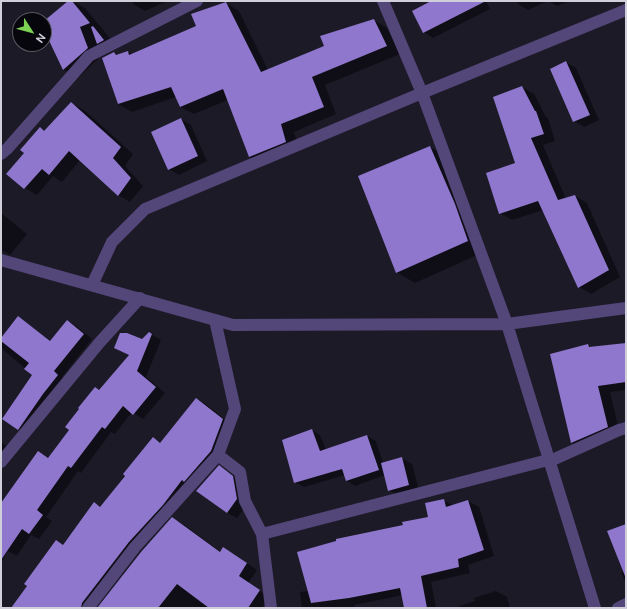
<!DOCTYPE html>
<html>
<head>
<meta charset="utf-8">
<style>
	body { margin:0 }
	#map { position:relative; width:627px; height:609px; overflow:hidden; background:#1d1a28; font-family:"DM Sans",sans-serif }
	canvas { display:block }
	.frame { position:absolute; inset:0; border:2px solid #d1d0da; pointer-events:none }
	.north { position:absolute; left:12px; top:12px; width:40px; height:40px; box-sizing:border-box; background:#07060c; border:1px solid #58575e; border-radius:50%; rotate:126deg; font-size:11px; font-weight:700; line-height:16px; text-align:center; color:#d1d0da }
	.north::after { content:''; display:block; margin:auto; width:14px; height:18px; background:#7cd154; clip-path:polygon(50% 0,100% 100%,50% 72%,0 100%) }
</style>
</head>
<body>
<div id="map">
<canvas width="627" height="609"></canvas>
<div class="frame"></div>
<div class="north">N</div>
</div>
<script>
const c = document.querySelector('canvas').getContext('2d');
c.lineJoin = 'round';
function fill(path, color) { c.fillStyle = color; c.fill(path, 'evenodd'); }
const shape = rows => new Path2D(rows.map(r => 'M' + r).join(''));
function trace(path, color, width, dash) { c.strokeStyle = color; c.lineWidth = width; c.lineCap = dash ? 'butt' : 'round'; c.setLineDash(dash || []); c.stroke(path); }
fill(shape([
	[69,1,72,1,85,8,118,48,111,51,100,57,78,78,64,70,44,28,44,23],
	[132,1,168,1,145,11,133,4],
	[434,1,486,1,490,9,433,38,424,32],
	[517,1,548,1,528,10,518,4],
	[548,1,569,1,557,6],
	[226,3,239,11,268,70,325,47,374,20,387,28,400,54,325,85,336,114,294,132,299,149,263,164,250,157,228,100,194,114,180,107,176,97,132,112,118,104,114,53,118,55,128,52,133,54,198,27],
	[566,62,576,68,599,120,584,127,574,121],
	[522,87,534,94,546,117,548,118,555,141,543,145,566,199,575,196,587,203,620,277,591,294,579,287,543,210,512,220,500,213,516,164],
	[71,103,84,110,133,154,125,166,143,186,130,202,118,195,80,160,62,182,53,176,37,195,25,188,25,153,40,129,45,132],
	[181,119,191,125,207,161,179,175,169,169],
	[430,147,448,157,486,251,415,283,396,272],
	[1,213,27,234,10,255,1,250],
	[18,317,51,341,67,321,76,326,92,339,62,377,66,381,27,434,18,429,33,375,1,348,1,340],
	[122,332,142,340,149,333,161,340,146,377,165,393,143,419,132,412,115,434,111,432,81,473,78,471,46,517,52,521,39,539,31,535,17,556,8,551,1,562,1,504,38,452,49,458,100,391,130,356,115,348],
	[626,344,626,390,610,392,620,434,584,450,572,443,551,355,588,346,593,348],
	[197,399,207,405,233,426,94,608,14,608,57,541,63,545,94,503,101,507,153,438,161,443],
	[312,430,320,435,326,450,367,436,376,441,383,463,402,458,412,464,419,490,399,496,389,490,385,475,355,486,347,481,345,475,304,487,295,482],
	[1,442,9,448,1,458],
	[219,466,243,483,247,505,237,518,227,513],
	[443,500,454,506,468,501,479,507,494,556,468,565,470,573,431,582,436,608,405,608,403,595,354,605,354,608,302,608,300,592,308,591,404,526,429,518],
	[172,518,183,524,221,552,234,554,257,570,248,583,269,597,262,608,99,608],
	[626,525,626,584,621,572,624,571],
	[496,591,507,597,510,608,454,608,475,601,474,598]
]), '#0007');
fill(shape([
	[68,1,72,1,90,23,80,27,88,48,63,70,44,30,44,21],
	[431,1,486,1,423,33,412,11],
	[226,2,261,72,324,46,320,36,374,19,387,46,312,77,324,107,281,124,286,142,249,157,223,89,180,107,171,87,118,104,102,58,114,52,116,55,128,51,129,55,196,26,191,14],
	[93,26,104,40,97,44,91,27],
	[566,61,590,115,573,122,550,69],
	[522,86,535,111,536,111,544,134,531,138,558,200,575,195,609,270,578,288,538,201,499,214,486,173,515,163,493,97],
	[71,102,121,147,113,158,131,178,118,196,69,151,49,175,42,169,24,189,6,174,24,153,20,150,40,127,44,131],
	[181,118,198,156,168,170,151,132],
	[430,146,455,204,468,241,396,273,358,176],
	[18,316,50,341,67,320,84,334,54,371,58,375,43,394,18,430,2,419,32,375,24,369,29,363,1,341,1,338],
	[149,332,152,334,137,371,156,387,133,415,123,406,105,429,102,427,71,468,68,466,37,510,43,515,29,534,22,529,1,560,1,503,38,451,48,458,69,430,65,427,79,409,78,408,95,387,99,390,129,355,114,348,120,333,127,333,142,339],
	[626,343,626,382,598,386,608,427,571,443,550,354,588,344,589,347],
	[196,398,223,419,211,451,184,482,182,480,163,505,129,542,82,603,81,608,11,608,27,586,24,584,56,540,63,545,94,502,100,507,125,476,123,474,153,437,160,443],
	[312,429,320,451,367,435,379,470,346,481,342,469,294,483,282,440],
	[402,457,409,485,388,491,381,463],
	[219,465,233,476,237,499,227,513,196,491],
	[444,499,446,507,468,500,484,550,458,559,459,567,421,576,427,608,404,608,400,588,349,598,311,603,297,552,336,541,336,539,403,525,402,522,428,517,425,503],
	[172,517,220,552,223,547,247,563,239,576,260,590,248,608,209,608,177,584,158,608,97,608,141,552],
	[626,524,626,576,625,576,607,531]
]), '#8e77cc');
trace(shape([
	[383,1,422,93,507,324,595,608],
	[1,154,7,149,89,56,197,1],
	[1,260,233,325,507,324,626,308],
	[92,285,112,242,145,209,422,93,626,10],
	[218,455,240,472,245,501,262,534,271,608],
	[1,462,100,342,140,298],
	[262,534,548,460,550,461,619,430,626,428],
	[88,608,135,547,218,455,235,409,215,320],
	[618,608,626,604]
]), '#534679', 12);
</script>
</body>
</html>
